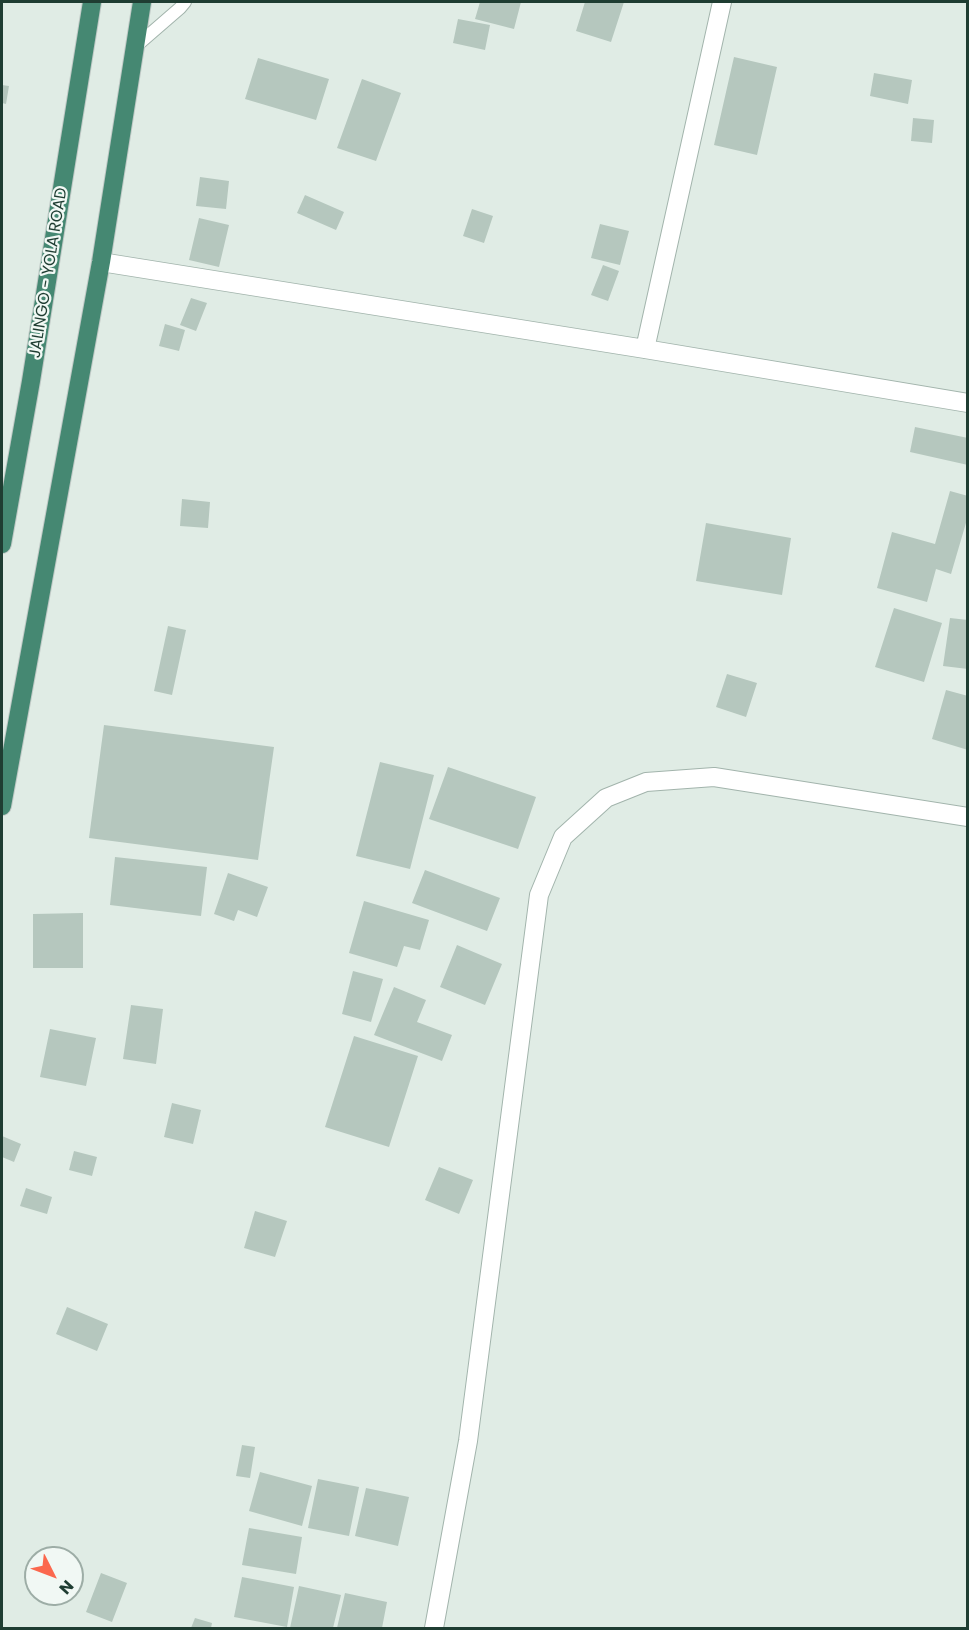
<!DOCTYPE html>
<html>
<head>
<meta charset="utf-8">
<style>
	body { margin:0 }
	#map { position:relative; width:969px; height:1630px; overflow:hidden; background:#e0ece5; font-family:Poppins,sans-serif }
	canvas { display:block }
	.frame { position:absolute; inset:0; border:3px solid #1f3d32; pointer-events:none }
	.north { position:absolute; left:24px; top:1546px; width:60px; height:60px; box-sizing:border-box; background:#f1f8f4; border:2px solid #9dada6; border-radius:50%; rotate:132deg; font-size:16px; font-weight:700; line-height:24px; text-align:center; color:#1f3d32 }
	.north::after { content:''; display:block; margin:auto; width:21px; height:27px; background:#fb684e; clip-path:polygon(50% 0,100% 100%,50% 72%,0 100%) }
</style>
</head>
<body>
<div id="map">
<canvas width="969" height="1630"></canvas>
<div class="frame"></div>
<div class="north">N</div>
</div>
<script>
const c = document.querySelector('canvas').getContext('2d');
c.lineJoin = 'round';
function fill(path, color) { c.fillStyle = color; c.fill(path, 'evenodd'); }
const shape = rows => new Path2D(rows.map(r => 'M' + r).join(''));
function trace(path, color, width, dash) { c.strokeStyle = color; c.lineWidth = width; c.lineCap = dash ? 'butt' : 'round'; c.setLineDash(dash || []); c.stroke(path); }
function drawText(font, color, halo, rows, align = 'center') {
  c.font = font + ' Poppins,sans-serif'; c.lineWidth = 4.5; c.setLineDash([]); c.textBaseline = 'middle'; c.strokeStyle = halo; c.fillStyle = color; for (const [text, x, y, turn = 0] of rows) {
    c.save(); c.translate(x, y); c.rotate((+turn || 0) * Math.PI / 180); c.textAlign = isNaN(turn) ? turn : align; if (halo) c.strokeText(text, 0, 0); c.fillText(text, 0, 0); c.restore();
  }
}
fill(shape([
	[480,2,521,2,514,29,475,19],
	[585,2,624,2,611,42,576,31],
	[458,19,490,25,485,50,453,43],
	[734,57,777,67,757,155,714,145],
	[258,58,329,79,316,120,245,99],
	[874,73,912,80,908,104,870,96],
	[362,79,401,93,376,161,337,148],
	[2,85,9,86,6,104,2,103],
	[913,118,934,120,932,143,911,141],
	[200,177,229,181,226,209,196,206],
	[305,195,344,212,336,230,297,213],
	[472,209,493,216,484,243,463,236],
	[199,218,229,225,219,267,189,260],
	[600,224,629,231,620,265,591,258],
	[603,265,619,271,608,301,591,295],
	[191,298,207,303,196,331,180,325],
	[165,324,185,330,179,351,159,346],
	[915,427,968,438,968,465,910,452],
	[950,491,968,496,968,516,951,574,936,569,927,602,877,588,892,532,935,544],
	[182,499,210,502,208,528,180,526],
	[706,523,791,538,782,595,696,581],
	[894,608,942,623,924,682,875,667],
	[950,618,968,620,968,669,943,666],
	[168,626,186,630,172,695,154,691],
	[727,674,757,683,746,717,716,707],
	[946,690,968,696,968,750,932,739],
	[104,725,274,747,258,860,89,838],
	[380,762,434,775,410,869,356,856],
	[448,767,536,797,518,849,429,819],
	[115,857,207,867,201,916,110,905],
	[425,870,500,898,487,931,412,903],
	[228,873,268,887,257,917,238,910,234,921,214,914],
	[364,901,429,920,420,950,404,946,397,967,349,953],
	[83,913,83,968,33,968,33,914],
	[457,945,502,964,485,1005,440,987],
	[353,971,383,979,371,1022,342,1014],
	[394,987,426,1000,417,1022,452,1035,442,1061,374,1035],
	[131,1005,163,1009,156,1064,123,1059],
	[50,1029,96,1038,86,1086,40,1077],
	[354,1036,418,1056,389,1147,325,1127],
	[172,1103,201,1110,193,1144,164,1137],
	[2,1136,21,1144,14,1162,2,1157],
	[74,1151,97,1157,92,1176,69,1170],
	[439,1167,473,1180,459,1214,425,1200],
	[26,1188,52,1197,47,1214,20,1206],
	[255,1211,287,1221,275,1257,244,1248],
	[67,1307,108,1324,97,1351,56,1334],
	[242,1445,255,1447,250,1478,236,1476],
	[260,1472,312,1486,302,1526,249,1511],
	[318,1479,359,1487,349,1536,308,1528],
	[366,1488,409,1497,398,1546,355,1536],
	[249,1528,302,1537,296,1574,242,1565],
	[101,1573,127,1583,112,1622,86,1612],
	[242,1577,294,1587,287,1627,234,1617],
	[299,1586,341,1595,333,1628,290,1628],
	[345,1593,387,1602,382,1628,337,1628],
	[195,1618,212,1623,211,1628,191,1628]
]), '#b5c7be');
const service = shape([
	[135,47,180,8,185,2]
]);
const minor = shape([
	[101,262,645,349,968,403],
	[645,349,722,2],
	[434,1628,468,1441,539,895,563,837,606,798,646,782,714,777,968,817]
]);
const trunk = shape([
	[2,544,31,381,92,2],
	[2,806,101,262,142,2]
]);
trace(service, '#a2b4ac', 14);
trace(minor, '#a2b4ac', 20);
trace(trunk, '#c0c9c6', 20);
trace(service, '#fff', 12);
trace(minor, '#fff', 18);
trace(trunk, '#458872', 18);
drawText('16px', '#1f3d32', '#f1f8f4', [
	["JALINGO - YOLA ROAD",49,273,-81]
]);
</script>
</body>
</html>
